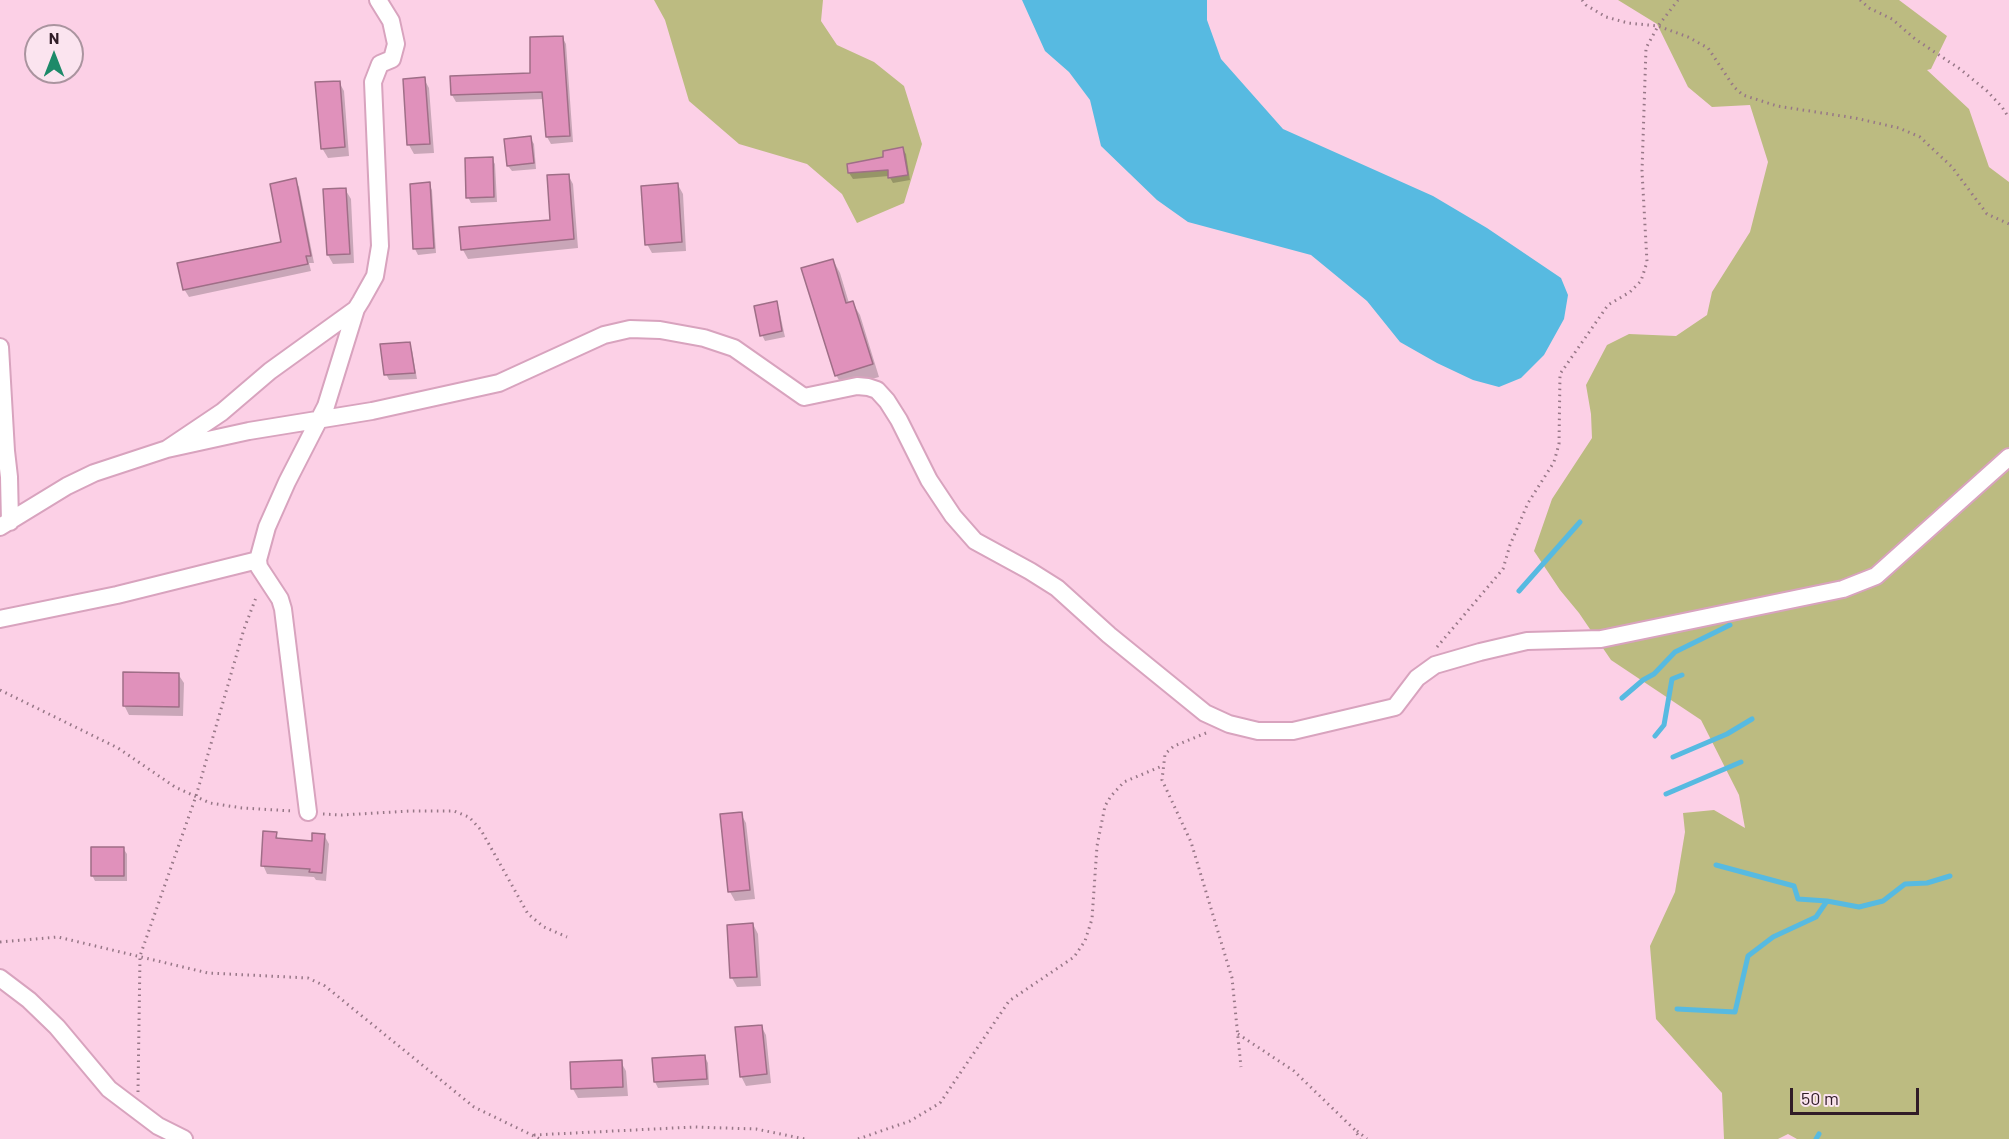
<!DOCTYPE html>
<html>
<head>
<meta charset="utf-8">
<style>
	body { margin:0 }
	#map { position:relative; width:2009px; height:1139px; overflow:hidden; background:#fcd0e6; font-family:Barlow,sans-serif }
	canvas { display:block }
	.north { position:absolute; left:24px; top:24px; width:60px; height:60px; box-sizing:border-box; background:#fbe4ef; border:2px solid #aa949f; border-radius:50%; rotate:0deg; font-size:16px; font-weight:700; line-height:24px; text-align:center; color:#301c27 }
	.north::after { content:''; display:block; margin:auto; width:21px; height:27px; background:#1d8a69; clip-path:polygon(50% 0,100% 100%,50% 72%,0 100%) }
	.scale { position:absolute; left:1790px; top:1088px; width:129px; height:27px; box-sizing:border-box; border:3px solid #301c27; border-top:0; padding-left:8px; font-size:18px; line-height:21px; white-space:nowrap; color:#301c27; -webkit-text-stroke:4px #fbe4ef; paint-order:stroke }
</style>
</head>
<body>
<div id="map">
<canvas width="2009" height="1139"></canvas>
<div class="north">N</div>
<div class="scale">50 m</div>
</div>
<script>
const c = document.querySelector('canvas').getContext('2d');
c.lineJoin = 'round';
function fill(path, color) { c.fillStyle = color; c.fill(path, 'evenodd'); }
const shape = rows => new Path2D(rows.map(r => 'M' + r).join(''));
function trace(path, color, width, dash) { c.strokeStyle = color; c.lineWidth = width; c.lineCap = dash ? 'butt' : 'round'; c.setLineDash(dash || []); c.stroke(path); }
fill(shape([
	[654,0,823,0,821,21,837,45,874,62,904,86,922,144,904,203,857,223,842,194,807,164,739,144,689,101,665,20],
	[1618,0,1899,0,1947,36,1931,69,1927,70,1969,109,1989,167,2009,182,2009,1139,1797,1139,1788,1134,1778,1139,1724,1139,1722,1093,1656,1019,1650,946,1675,892,1685,832,1683,813,1714,810,1745,828,1739,795,1701,720,1611,660,1579,613,1560,590,1534,551,1552,499,1592,438,1591,414,1586,385,1607,345,1629,334,1676,336,1707,315,1712,292,1750,232,1768,162,1750,105,1712,107,1688,87,1657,24]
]), '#bcbb81');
fill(shape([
	[1022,0,1207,0,1207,20,1221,59,1283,129,1433,196,1487,228,1561,278,1568,295,1564,319,1544,355,1521,378,1499,387,1473,380,1437,363,1400,342,1367,301,1311,255,1188,222,1157,200,1101,146,1090,100,1069,72,1045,51]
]), '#57bae1');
fill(shape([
	[562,37,566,44,573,142,551,144,547,137,544,99,456,102,452,95,532,74],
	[424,79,429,88,434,153,414,154,409,145],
	[339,82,344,91,349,156,328,158,322,148],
	[530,138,534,144,536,169,512,171,508,166],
	[902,148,906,154,910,180,893,183,889,176,853,179,849,173],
	[492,159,495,164,497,202,471,203,468,197],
	[568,175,573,184,578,248,468,259,463,250,552,221],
	[295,180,299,187,314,263,309,263,311,271,189,297,184,289,283,243],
	[429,184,432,190,436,253,418,255,415,249],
	[678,185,683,194,686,251,652,253,647,244],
	[345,189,351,199,354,263,333,264,328,255],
	[833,260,840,273,849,303,852,302,860,315,879,377,843,387,836,375],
	[776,303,779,309,785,337,765,341,762,335],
	[409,344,412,350,417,379,389,380,386,374],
	[178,674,184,683,183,716,129,715,124,705],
	[741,814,746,823,755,899,735,901,730,892,721,816],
	[276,834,279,840,313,842,324,835,329,844,326,881,316,880,314,877,267,874,263,865],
	[123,848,127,854,127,881,95,881,92,875],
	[753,924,758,934,761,986,737,987,732,978],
	[761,1026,766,1035,771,1083,746,1086,741,1076],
	[705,1057,708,1063,709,1085,658,1088,655,1082],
	[621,1062,626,1071,628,1096,578,1098,573,1089]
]), '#0003');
trace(shape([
	[1519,591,1580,522],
	[1622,698,1643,680,1654,674,1675,652,1730,625],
	[1655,736,1664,725,1672,679,1682,675],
	[1673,757,1727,734,1752,719],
	[1666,794,1741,762],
	[1716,865,1794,886,1798,899,1827,901],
	[1677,1009,1735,1012,1748,956,1773,937,1816,917,1827,901,1859,907,1883,901,1905,884,1927,883,1950,876],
	[1816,1139,1819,1134]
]), '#57bae1', 5);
const building = shape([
	[563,36,570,136,546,137,542,92,451,95,450,76,530,73,530,37,563,36],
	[425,77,430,144,407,145,403,79,425,77],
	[340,81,345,147,321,149,315,82,340,81],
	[531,136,534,163,507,166,504,139,531,136],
	[903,147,908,175,888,178,888,170,848,173,847,164,883,157,883,151,903,147],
	[493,157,494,197,466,198,465,158,493,157],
	[569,174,574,239,461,250,459,227,550,220,547,175,569,174],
	[296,178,311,256,306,256,308,264,183,290,177,263,281,242,270,184,296,178],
	[430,182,434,248,413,249,410,184,430,182],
	[678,183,682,242,645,245,641,186,678,183],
	[346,188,350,254,327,255,323,189,346,188],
	[833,259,846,303,853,301,873,364,835,376,801,268,833,259],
	[777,301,782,331,760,336,754,306,777,301],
	[410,342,415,373,384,375,380,344,410,342],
	[123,672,179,673,179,707,123,706,123,672],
	[742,812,750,890,728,892,720,814,742,812],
	[263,831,277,832,276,838,312,841,312,833,325,834,322,873,309,872,310,869,261,866,263,831],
	[91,847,124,847,124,876,91,876,91,847],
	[753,923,757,977,730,978,727,925,753,923],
	[762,1025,767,1074,740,1077,735,1027,762,1025],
	[705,1055,707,1079,654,1082,652,1058,705,1055],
	[622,1060,623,1087,571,1089,570,1062,622,1060]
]);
fill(building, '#e091bb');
trace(building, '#9f6e87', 1.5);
const minor = shape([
	[0,347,6,451,9,477,10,522],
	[167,449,249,431,372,411,499,383,604,335,630,329,660,330,704,338,734,348,804,397,857,386,868,387,877,390,887,401,899,420,929,480,953,516,975,541,1030,571,1057,588,1109,635,1205,713,1229,724,1258,731,1293,731,1395,707,1417,678,1435,665,1480,652,1527,641,1601,639,1843,589,1876,576,2009,457],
	[0,527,67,486,94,473,167,449,222,412,270,371,356,309,361,301,375,276,380,246,373,82,380,64,392,59,396,44,391,21,378,0],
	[258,560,259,567,280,599,283,609,308,812],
	[0,619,117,595,258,560,267,527,287,482,326,406,356,309],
	[0,978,29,1000,57,1027,109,1089,158,1126,184,1139]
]);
trace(minor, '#d8a3be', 20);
trace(shape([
	[1582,0,1586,5,1606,17,1628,23,1658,26,1688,37,1708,48,1734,87,1743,95,1777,106,1855,118,1899,128,1920,137,1952,167,1987,214,2009,224],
	[1860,0,1869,8,1892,19,1915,39,1960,69,1987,91,2002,107,2009,118],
	[1437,647,1503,569,1510,545,1528,503,1554,462,1559,444,1560,374,1608,305,1630,292,1641,281,1647,262,1642,171,1646,48,1658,26,1678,0],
	[0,690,118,748,175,787,210,803,242,808,293,811],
	[1206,733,1174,746,1165,754,1162,780,1191,842,1232,978,1241,1067],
	[323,814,342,815,410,811,454,811,469,817,481,830,528,914,544,927,567,937],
	[0,942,58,937,208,973,308,978,325,986,474,1107,540,1139],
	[1238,1034,1294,1071,1355,1130,1360,1139],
	[138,1092,140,956,196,796,244,629,257,595],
	[1357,1131,1367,1139],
	[534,1135,694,1127,756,1129,805,1139],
	[858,1139,910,1121,940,1103,1009,1001,1074,957,1085,941,1092,919,1097,846,1105,806,1111,796,1124,782,1162,766]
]), '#977787', 3, [1.5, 4.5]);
trace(minor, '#fff', 16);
</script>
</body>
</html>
